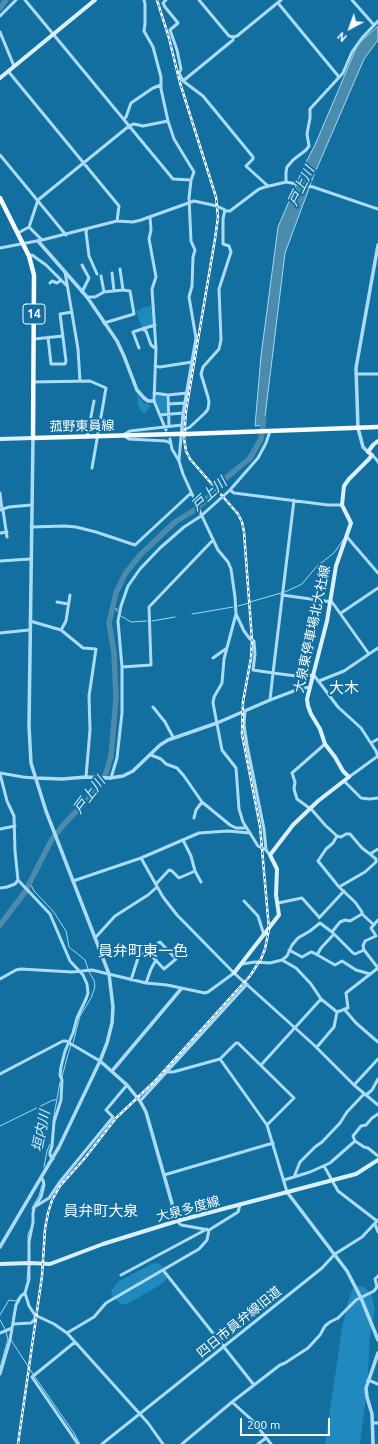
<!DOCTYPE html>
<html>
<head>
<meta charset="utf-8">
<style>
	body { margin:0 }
	#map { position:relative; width:378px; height:1444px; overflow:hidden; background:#126fa0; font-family:Ubuntu,sans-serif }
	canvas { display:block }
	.north { position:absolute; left:330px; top:8px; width:40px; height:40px; -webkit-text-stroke:3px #126fa0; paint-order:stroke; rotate:221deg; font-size:11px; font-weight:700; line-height:16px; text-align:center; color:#fff }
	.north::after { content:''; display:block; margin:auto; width:14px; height:18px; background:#fff; clip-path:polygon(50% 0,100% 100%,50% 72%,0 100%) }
	.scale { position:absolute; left:240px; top:1418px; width:90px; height:18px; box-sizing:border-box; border:2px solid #fff; border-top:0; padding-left:5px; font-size:12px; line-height:14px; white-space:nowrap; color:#fff; -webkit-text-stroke:3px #126fa0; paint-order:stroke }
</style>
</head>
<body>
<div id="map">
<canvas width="378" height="1444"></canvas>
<div class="north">N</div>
<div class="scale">200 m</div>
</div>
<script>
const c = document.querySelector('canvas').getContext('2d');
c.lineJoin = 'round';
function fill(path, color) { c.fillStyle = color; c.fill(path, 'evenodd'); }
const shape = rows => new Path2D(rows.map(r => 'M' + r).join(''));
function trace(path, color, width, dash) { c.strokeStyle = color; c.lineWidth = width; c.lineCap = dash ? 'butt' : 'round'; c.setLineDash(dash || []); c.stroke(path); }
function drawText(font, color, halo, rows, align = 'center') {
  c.font = font + ' Ubuntu,"Noto Sans JP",sans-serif'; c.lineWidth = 4; c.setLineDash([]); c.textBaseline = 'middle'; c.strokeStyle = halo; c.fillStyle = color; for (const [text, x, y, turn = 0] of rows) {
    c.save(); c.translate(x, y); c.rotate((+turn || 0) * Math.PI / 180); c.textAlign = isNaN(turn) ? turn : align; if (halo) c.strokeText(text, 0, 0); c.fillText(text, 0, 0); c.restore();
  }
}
fill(shape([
	[151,306,153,325,142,328,136,311,141,310,143,316,141,308],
	[137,394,143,402,151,406,144,414,138,406],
	[156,395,166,396,167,413,161,413,156,402],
	[154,1263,160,1264,167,1275,167,1279,160,1285,127,1304,121,1304,114,1298,111,1295,112,1289,119,1281],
	[354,1285,364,1287,371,1293,375,1309,370,1335,367,1390,360,1444,325,1444,342,1328,348,1302]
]), '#2089bd');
const water = shape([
	[378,26,378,40,364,59,314,175,285,253,264,425,255,426,261,356,278,227,304,166,315,145,358,44,378,26]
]);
fill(water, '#4c8bac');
trace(water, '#9cdbf8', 1);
trace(shape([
	[376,461,378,464],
	[285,592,302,584,317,566,334,553,343,540],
	[250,602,281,593],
	[238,606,249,603],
	[112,608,117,609,117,611],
	[192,614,233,607],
	[121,616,131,622,147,621],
	[152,621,175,617],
	[30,883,34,891,53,911,66,931,69,947,85,960,88,969],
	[73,1043,80,1016,91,998,95,987,94,980,89,972],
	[62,1077,68,1054,71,1045],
	[53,1121,60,1082],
	[0,1126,53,1100,56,1100],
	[44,1167,47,1151,50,1144],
	[32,1209,33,1206,39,1196,42,1185],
	[28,1241,28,1234,30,1230],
	[27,1280,28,1268],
	[0,1315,9,1300,16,1301,19,1297],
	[0,1320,5,1329],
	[11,1340,33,1374],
	[0,1368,8,1339,6,1332],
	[35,1377,74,1433,80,1444]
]), '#9cdbf8', 1);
trace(shape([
	[0,8,6,0],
	[0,925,25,892,52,839,66,822,91,796,100,785,106,773,111,756,116,698,114,653,109,623,116,593,125,574,140,555,175,522,193,511,204,502,222,481,250,458,261,439,264,418]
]), '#4c8bac', 5.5);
trace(shape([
	[25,0,173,179,191,180],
	[144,0,145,4,145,24,144,31,153,47,161,77,161,89,168,121,174,139,194,172,191,180,189,198,191,241,195,250,193,257,192,286,189,297,196,338,183,413,179,461],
	[166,0,163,3,165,7,178,23,170,30,177,50,181,69,179,73,183,81,203,96,253,157,253,159,246,166,247,167,268,186],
	[352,0,374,25],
	[278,3,339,77],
	[0,16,16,0],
	[0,32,14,66],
	[233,37,237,36,281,0],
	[8,71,119,206,117,221],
	[183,81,233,40,233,37,229,36,199,0],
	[124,119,126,117,131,103,153,88,161,85],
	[0,155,66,235],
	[286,182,286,172,287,167,293,160,306,150,309,146,307,134,310,118,310,109,343,73,352,52,362,38,378,21],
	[150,217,151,230,149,239,156,277,152,289,156,349,154,401,166,430],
	[29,227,38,200,129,126,134,124,143,126,168,121],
	[87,229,86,232,89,256,97,274],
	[18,233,29,227,42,240],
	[0,248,42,240,117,221,133,222,141,220,194,201,217,206,227,211,230,211,259,189,265,187,286,182,313,187,378,209],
	[29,256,32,255,46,265,67,286],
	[82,265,89,278,82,292],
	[120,269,123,290],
	[65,272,78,349,80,381],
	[112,273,114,291],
	[101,276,104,292],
	[50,283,52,281,57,283,60,281],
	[87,297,95,297,104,292,123,290,130,291,134,314,104,323],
	[142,329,155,325],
	[48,337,51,364,65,364,66,361,60,314,72,312],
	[34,339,63,336],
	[139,348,133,332,142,329,146,331,151,345,156,349],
	[155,366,160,367,192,362],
	[356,374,378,374],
	[33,382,90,381,106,388,92,468],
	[154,393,168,395,187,393],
	[168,395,169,426],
	[168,404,185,403],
	[160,415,183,413],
	[186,429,190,427,205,413,208,409,209,402,208,397,201,374,203,367,219,349,221,340,219,289,231,252,229,246,223,244,223,219,225,210],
	[87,437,94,401],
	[170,439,172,449,179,461,183,474,201,514,218,550,228,562,231,569,235,597,236,614,224,659,222,683,214,697,213,703,222,750,236,768,239,809,243,822,258,846,266,850],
	[170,443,166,441,129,439,123,435,130,431,182,425],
	[372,455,378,461],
	[230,490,234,493,328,505,342,505],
	[0,493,2,510],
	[0,510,9,507,31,505],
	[3,510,7,537],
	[31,527,65,526,76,527,96,532,135,545,191,493],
	[0,533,7,532],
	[347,537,378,573],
	[0,561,30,559],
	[282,595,332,602,369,654],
	[57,602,68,604],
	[341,613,378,588],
	[236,614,244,631,250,639,254,641,255,654,253,670,273,673,294,500],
	[30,621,61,630,83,648,96,649,89,696,90,730,86,777],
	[61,630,66,621,70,595],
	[0,633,29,630],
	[213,658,227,648],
	[122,667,151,665,149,607,213,540],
	[313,674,338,707,361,728,376,751,378,757],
	[319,681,344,671,378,648],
	[270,700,273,673,296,676,304,674,313,676],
	[270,700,299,689,310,687],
	[153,707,165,722,173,737],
	[245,711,244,725,247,745,264,829,266,850,270,855],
	[371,743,378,739],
	[325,744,292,773,295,782,294,789,297,799,312,810,325,825,337,836,341,837,346,834,350,834,362,848,370,854],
	[151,755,161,759,166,764,177,768,184,776,202,802,230,825,236,828,245,828],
	[0,773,23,777,35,778],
	[0,774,7,801,14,816,15,851,18,880,50,914,70,961,83,975,87,984,88,993,86,999,77,1018,73,1033,65,1051,61,1067,60,1075,62,1080,61,1100,54,1122,52,1146,50,1152,50,1155,53,1159],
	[349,777,378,756],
	[111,778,117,758,122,713,122,667,118,621,121,606,128,586,140,569,160,548,184,527,201,516,230,490,258,458,266,443,270,431],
	[344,781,361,798,369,799,378,798],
	[194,818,196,810,202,802],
	[0,829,15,826],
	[337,836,333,843,326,849,318,861,339,887,365,872,376,862,376,859,370,854,378,849],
	[141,858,163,897,177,915,234,973,314,1045,354,1085,378,1105],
	[195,871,201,882],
	[73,881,141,858,199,833,228,831,250,833],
	[156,884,169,870,172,871,179,878,195,871,191,856,183,840],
	[339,887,355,902,362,912,362,914],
	[0,888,7,887,15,884,18,880],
	[244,901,258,916,264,935],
	[278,903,302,898,319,917],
	[319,918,344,891],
	[378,920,371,928,376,936,365,941,363,946,364,950,378,968],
	[332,932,340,922,345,920,350,921,362,914,374,925],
	[95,938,115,916,148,895,157,887],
	[289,950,302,957,311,952,314,953,335,965,342,961,356,970,370,974],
	[317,955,321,948,334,934],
	[282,960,296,968,311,984,321,999,337,1012],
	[242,964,255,962,270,963,282,960,287,956,292,945,298,938,310,931,320,923,332,932,353,953,355,954,364,950],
	[0,979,16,970,21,969,72,972,92,970,146,983,167,985,205,993,208,992,234,973],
	[131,980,138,958,147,951,160,942,176,959,164,969,147,951],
	[146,983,151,969,156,960],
	[344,1009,356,1023,378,1042],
	[337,1012,348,1008,346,993,378,968],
	[317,1047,334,1027,337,1012],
	[220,1059,267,1125,287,1192],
	[261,1065,321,999],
	[167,1072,173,1072,220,1059,236,1043,238,1043,294,1098,267,1125],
	[0,1074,63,1041,66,1041,100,1061],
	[354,1085,378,1059],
	[366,1095,372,1090,378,1079],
	[140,1101,247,984],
	[378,1114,372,1118,366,1125,361,1126,353,1136,355,1141,364,1147,368,1148,378,1156],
	[324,1166,338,1191,377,1221],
	[164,1175,273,1143],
	[294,1177,300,1162,315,1147,322,1142,340,1123,347,1112,364,1094],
	[284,1180,310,1172,330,1163,355,1141],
	[36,1206,49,1198,59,1183,113,1117,106,1110,127,1085],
	[177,1221,181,1225,209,1230,238,1212,240,1205],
	[375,1224,378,1232],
	[163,1270,254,1385],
	[121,1275,207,1229],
	[25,1293,29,1306,35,1315,54,1324,67,1333,148,1423,163,1444],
	[13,1324,31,1323,35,1319,35,1315],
	[0,1333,12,1328],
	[67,1333,94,1317,106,1303,199,1249,207,1240,209,1230],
	[75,1342,32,1377,78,1444],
	[0,1374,10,1340,16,1305,21,1296,25,1293,29,1279,29,1242,33,1222,33,1213,34,1208,41,1197,44,1185,43,1180,41,1178],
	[368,1380,378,1384],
	[232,1402,253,1421,271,1444],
	[373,1423,378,1423],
	[102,1444,322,1268,335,1254,362,1237,378,1220],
	[182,1444,232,1402,280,1365,285,1363,308,1348,320,1335,325,1326,330,1322,338,1318,356,1300,374,1291,377,1287,375,1279,378,1276],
	[258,1444,266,1438]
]), '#aadcf5', 3);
trace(shape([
	[38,241,87,297,117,341,124,356,137,390,144,398,148,401,154,401],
	[368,452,363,447,358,428,356,368,378,245],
	[35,778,62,779,86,777,110,778,123,776,133,771,160,745,168,740,217,723,270,700],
	[100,1061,127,1085,140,1101,146,1112,177,1221],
	[112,1071,181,989],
	[287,1192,347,1271,361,1298,378,1340],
	[0,1247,59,1147,100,1061,107,1043,112,1023,113,1007,109,974,46,811,31,763,29,726,33,438],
	[373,1444,372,1414,367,1397,366,1388,378,1353]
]), '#aadcf5', 3.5);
trace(shape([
	[0,78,95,0],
	[0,439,33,438],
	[234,973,279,915,276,895,277,869,270,855,293,825,318,801,349,777,343,771,335,757,325,744,320,729,311,714,308,706,307,699,327,621,336,566,351,523,342,505,344,486,349,479,369,459,372,455,368,452,373,445,378,441],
	[0,1264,30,1263,50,1264,103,1244,177,1221,356,1174,378,1160]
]), '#daf1fd', 4);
trace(shape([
	[0,198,29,256,34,275,33,438,176,434],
	[187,434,378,427]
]), '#f7fcff', 4.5);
const rail = shape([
	[18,1444,42,1276,45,1229,48,1213,52,1200,60,1186,85,1158,116,1118,154,1082,250,976,261,959,265,949,269,929,260,826,242,734,243,702,251,658,252,640,244,532,242,522,238,514,190,459,186,451,184,438,186,411,215,239,218,217,216,197,180,83,169,38,157,0]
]);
trace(rail, '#fff', 2.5);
trace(rail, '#126fa0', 1, [3]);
trace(shape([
	[176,434,187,434]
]), '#f7fcff', 4.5);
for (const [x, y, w] of [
	[34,314,22]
]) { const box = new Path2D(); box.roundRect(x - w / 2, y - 10, w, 20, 3); c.fillStyle = '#126fa0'; c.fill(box); trace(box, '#fff', 1); }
drawText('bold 12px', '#fff', null, [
	["14",34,314]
]);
drawText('13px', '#fff', '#126fa0', [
	["菰野東員線",82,426,-1],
	["大泉東停車場北大社線",312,629,-78],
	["大泉多度線",188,1209,-15],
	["四日市員弁線旧道",239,1322,-39]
]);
drawText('italic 14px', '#d0eefc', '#126fa0', [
	["戸上川",301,186,-64],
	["戸上川",209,494,-42],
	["戸上川",89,795,-53],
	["垣内川",41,1131,-79]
]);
drawText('15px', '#fff', '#126fa0', [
	["大木",344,688],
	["員弁町東一色",143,951],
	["員弁町大泉",101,1211]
]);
</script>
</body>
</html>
